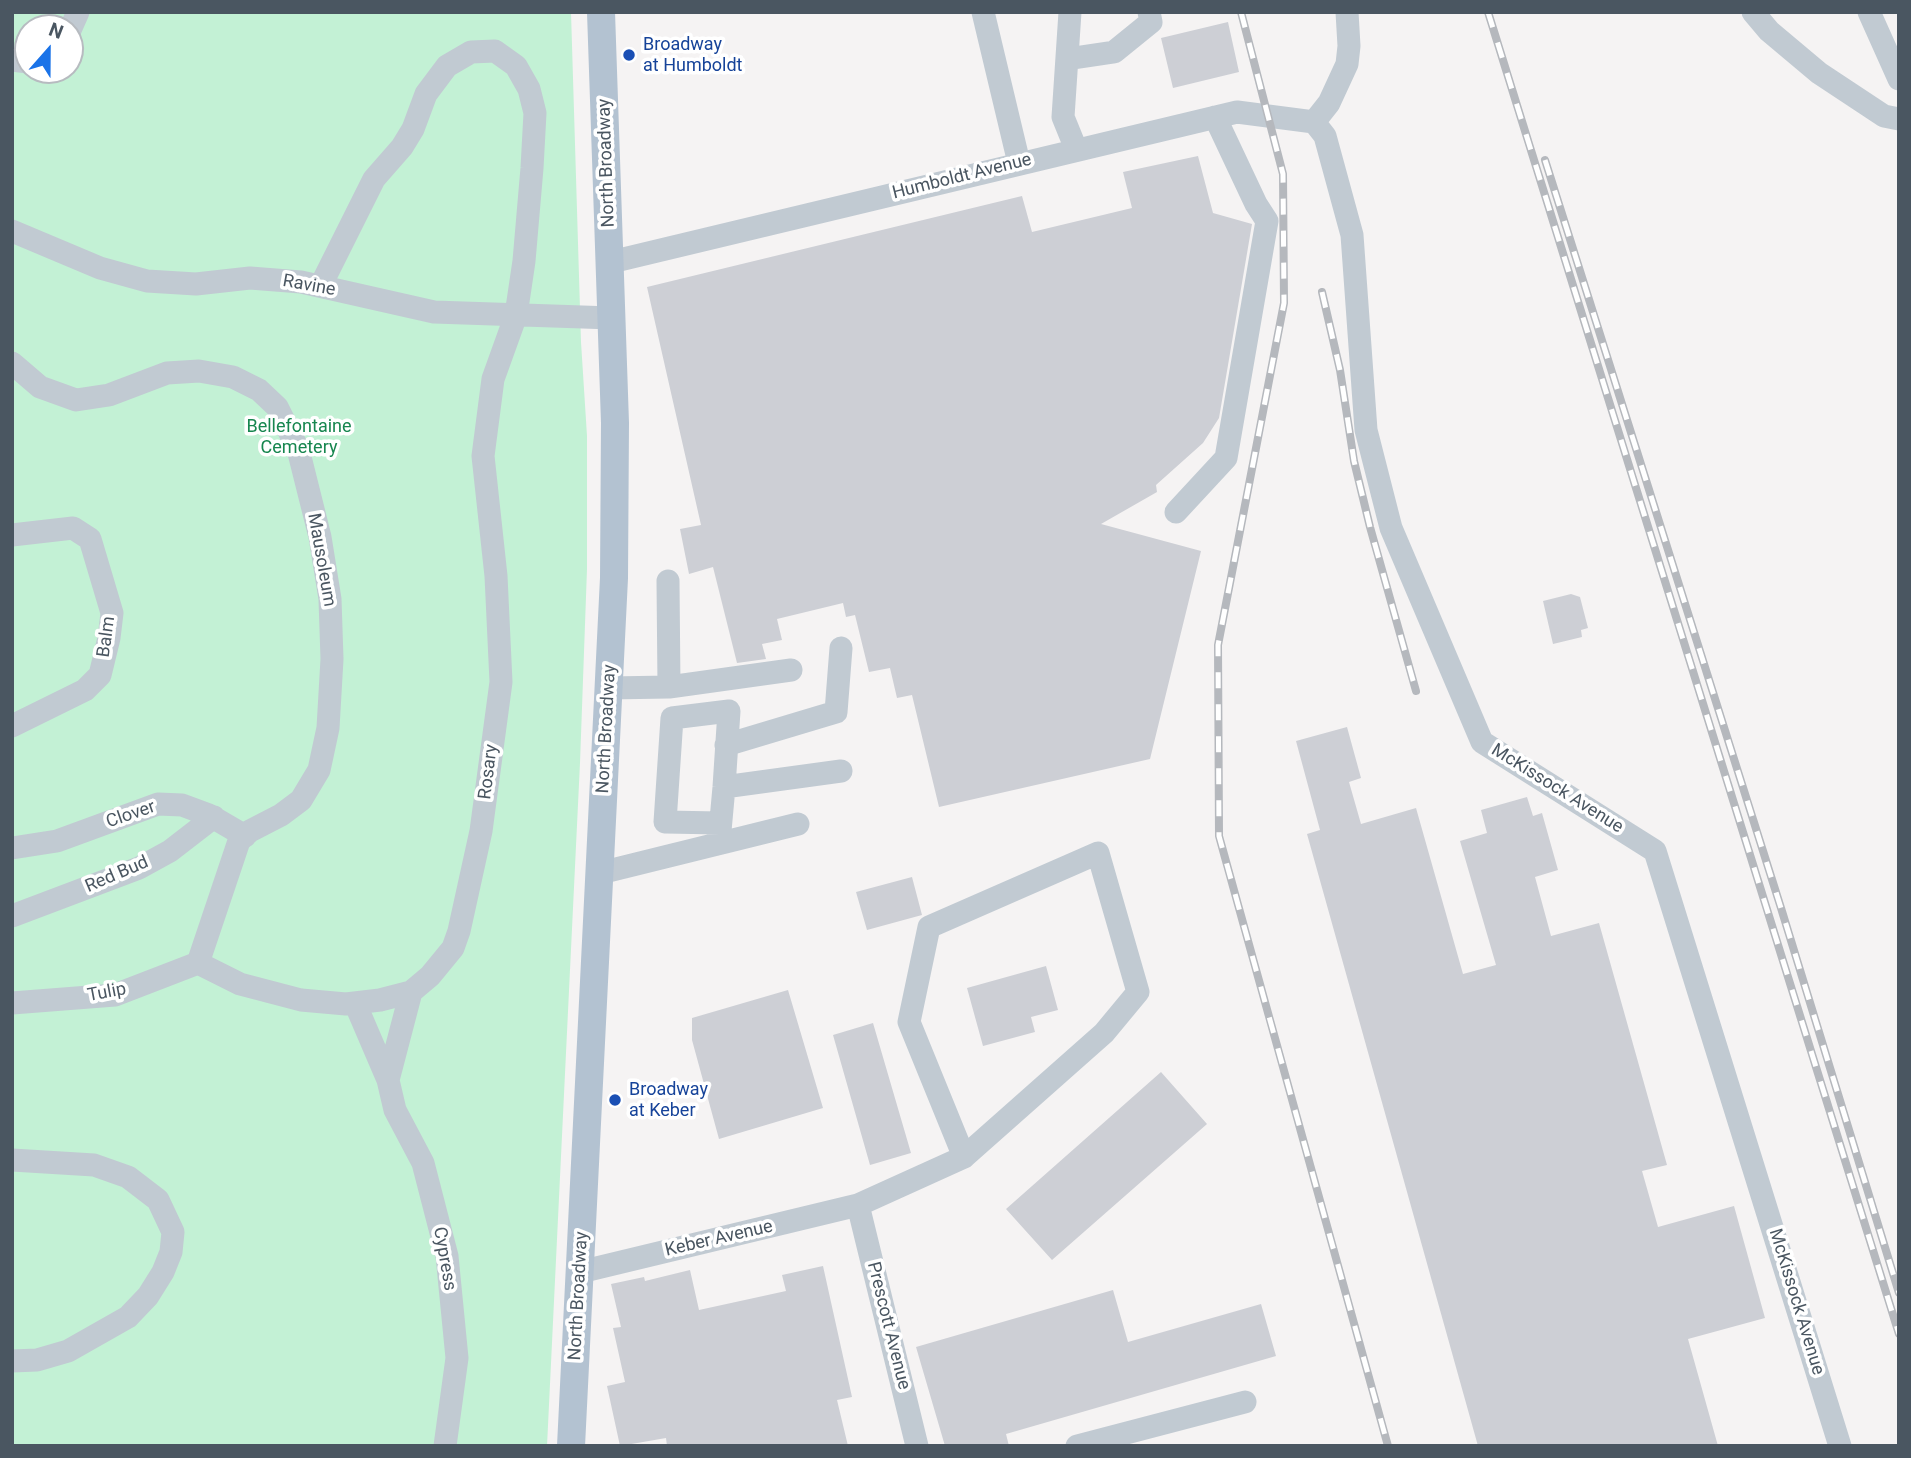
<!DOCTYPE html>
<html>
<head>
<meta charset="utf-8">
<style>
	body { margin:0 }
	#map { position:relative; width:1911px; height:1458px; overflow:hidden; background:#f5f3f3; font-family:Roboto,sans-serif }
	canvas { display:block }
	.frame { position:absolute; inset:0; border:14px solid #4a5661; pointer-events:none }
	.north { position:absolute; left:14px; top:14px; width:70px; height:70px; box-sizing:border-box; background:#fff; border:2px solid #b7bbc0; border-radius:50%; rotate:21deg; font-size:19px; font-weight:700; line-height:28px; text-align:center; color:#4a5661 }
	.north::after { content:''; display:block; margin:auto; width:24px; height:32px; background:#1a73e8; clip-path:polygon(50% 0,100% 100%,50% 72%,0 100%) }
</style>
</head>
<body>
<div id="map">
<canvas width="1911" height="1458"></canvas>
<div class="frame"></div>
<div class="north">N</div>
</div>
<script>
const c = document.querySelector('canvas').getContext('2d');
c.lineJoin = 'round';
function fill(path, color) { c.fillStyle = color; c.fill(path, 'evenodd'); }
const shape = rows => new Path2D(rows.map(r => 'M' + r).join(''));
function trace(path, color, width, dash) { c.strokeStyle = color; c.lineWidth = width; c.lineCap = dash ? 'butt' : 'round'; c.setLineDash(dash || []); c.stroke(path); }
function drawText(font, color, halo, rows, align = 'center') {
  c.font = font + ' Roboto,sans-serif'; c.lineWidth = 7; c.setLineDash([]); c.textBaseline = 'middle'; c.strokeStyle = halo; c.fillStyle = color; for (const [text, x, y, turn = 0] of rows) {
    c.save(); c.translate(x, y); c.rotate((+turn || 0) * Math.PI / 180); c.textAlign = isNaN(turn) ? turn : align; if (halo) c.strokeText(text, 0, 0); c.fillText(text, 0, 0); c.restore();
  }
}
fill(shape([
	[12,12,571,12,581,342,587,436,587,569,580,763,547,1446,12,1446],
	[28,28,70,28,70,70,28,70]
]), '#c3f1d5');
fill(shape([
	[1228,22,1239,72,1173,88,1161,38],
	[1198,156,1213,213,1252,224,1219,418,1203,443,1156,485,1157,492,1101,524,1201,551,1150,759,939,807,912,695,897,698,890,668,869,672,855,615,846,617,843,603,777,619,782,640,762,644,766,659,737,663,713,567,689,574,680,529,701,525,647,287,1022,196,1032,232,1132,208,1123,172],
	[1571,594,1580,597,1588,628,1581,630,1582,637,1553,644,1543,601],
	[1347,727,1361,778,1349,782,1361,824,1416,808,1463,974,1496,965,1460,841,1487,833,1481,810,1527,797,1533,816,1542,813,1558,870,1535,877,1551,936,1599,923,1667,1165,1642,1171,1658,1227,1734,1206,1765,1318,1688,1339,1718,1446,1478,1446,1307,834,1320,830,1296,741],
	[912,877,922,915,867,930,856,892],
	[1046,966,1058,1010,1031,1017,1035,1032,983,1046,967,988],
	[788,990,823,1108,719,1139,692,1040,692,1018],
	[873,1023,911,1153,870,1165,833,1035],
	[1161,1072,1207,1124,1052,1260,1006,1209],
	[823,1266,852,1397,837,1400,848,1446,667,1446,666,1438,620,1446,607,1386,625,1382,613,1328,621,1327,611,1284,644,1277,645,1281,690,1270,699,1310,786,1291,782,1275],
	[1113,1290,1128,1342,1261,1304,1276,1356,1006,1434,1009,1446,945,1446,916,1347]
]), '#cdcfd5');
trace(shape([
	[983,12,1019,163],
	[1070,12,1063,117,1076,149],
	[1753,12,1769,31,1819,73,1884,116,1899,119],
	[1869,12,1899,79],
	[70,30,78,12],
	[1067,59,1114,52,1151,22,1149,12],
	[12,60,28,62],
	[1314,122,1325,136,1352,235,1366,430,1391,528,1482,742,1655,851,1840,1446],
	[1314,122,1329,103,1347,64,1349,46,1347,12],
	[12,231,100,268,147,281,196,284,250,278,301,282,434,312,612,318],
	[611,262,1237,112,1314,122],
	[12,363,40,387,76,400,109,395,167,373,199,371,233,377,259,390,277,407,298,449,320,537,330,599,332,659,328,728,319,770,301,800,281,815,250,831,239,841,198,963],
	[1176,512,1226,458,1267,221,1256,204,1215,117],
	[12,535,73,528,90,539,112,613,109,638,100,675,85,690,12,726],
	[668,581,669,687],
	[609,688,669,687,791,670],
	[726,745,836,712,841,648],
	[724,787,841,771],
	[719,842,724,787,729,711,672,718,665,822,720,823],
	[12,848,57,841,158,804,182,805,209,815,245,836],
	[600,873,798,824],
	[12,916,139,868,170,851,214,817],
	[198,963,240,984,301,1000,346,1004,380,1000,411,992,430,976,453,948,459,931,481,831,501,682,496,576,483,456,493,379,516,315,524,261,532,168,535,113,529,89,516,66,495,51,471,52,447,66,426,94,413,129,402,147,374,179,321,285],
	[411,992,388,1080,395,1110,423,1163,447,1256,457,1358,445,1446],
	[12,1003,115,995,198,963],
	[355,1003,388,1080],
	[12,1160,94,1165,128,1177,158,1200,173,1232,171,1252,163,1272,148,1296,128,1317,68,1351,37,1360,12,1361],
	[858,1205,917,1446],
	[580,1272,858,1205,964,1157,1104,1033,1138,992,1098,853,929,927,909,1022,964,1157],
	[1077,1446,1245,1402]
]), '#c1cad2', 23);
trace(shape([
	[571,1446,614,578,615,423,601,12]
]), '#b3c2d1', 28);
const rail = shape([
	[1241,12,1283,174,1284,303,1218,645,1219,836,1388,1446],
	[1488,12,1899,1334],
	[1545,160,1781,908,1899,1293],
	[1322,292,1340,370,1354,461,1370,527,1416,691]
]);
trace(rail, '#b5b8bd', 8);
trace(rail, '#fff', 5, [16]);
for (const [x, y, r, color] of [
	[629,55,7,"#1a4fb4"],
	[615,1100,7,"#1a4fb4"]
]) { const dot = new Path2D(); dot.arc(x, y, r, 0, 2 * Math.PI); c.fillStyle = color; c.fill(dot); trace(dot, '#fff', 2.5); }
drawText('18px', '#164399', '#fff', [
	["Broadway",643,45],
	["at Humboldt",643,66],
	["Broadway",629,1090],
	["at Keber",629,1111]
], 'left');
drawText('18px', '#4a5661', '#fff', [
	["North Broadway",607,163,-92],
	["Humboldt Avenue",962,177,-14],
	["Ravine",309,286,10],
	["Mausoleum",321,560,80],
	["Balm",107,637,-82],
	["North Broadway",607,729,-87],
	["Rosary",489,772,-83],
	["McKissock Avenue",1557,789,32],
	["Clover",131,815,-19],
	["Red Bud",117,875,-23],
	["Tulip",107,993,-11],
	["Keber Avenue",719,1239,-13],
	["Cypress",444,1259,80],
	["North Broadway",579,1296,-87],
	["McKissock Avenue",1796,1302,73],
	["Prescott Avenue",888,1326,76]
]);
drawText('18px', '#17864f', '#fff', [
	["Bellefontaine",299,427],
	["Cemetery",299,448]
]);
</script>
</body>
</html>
